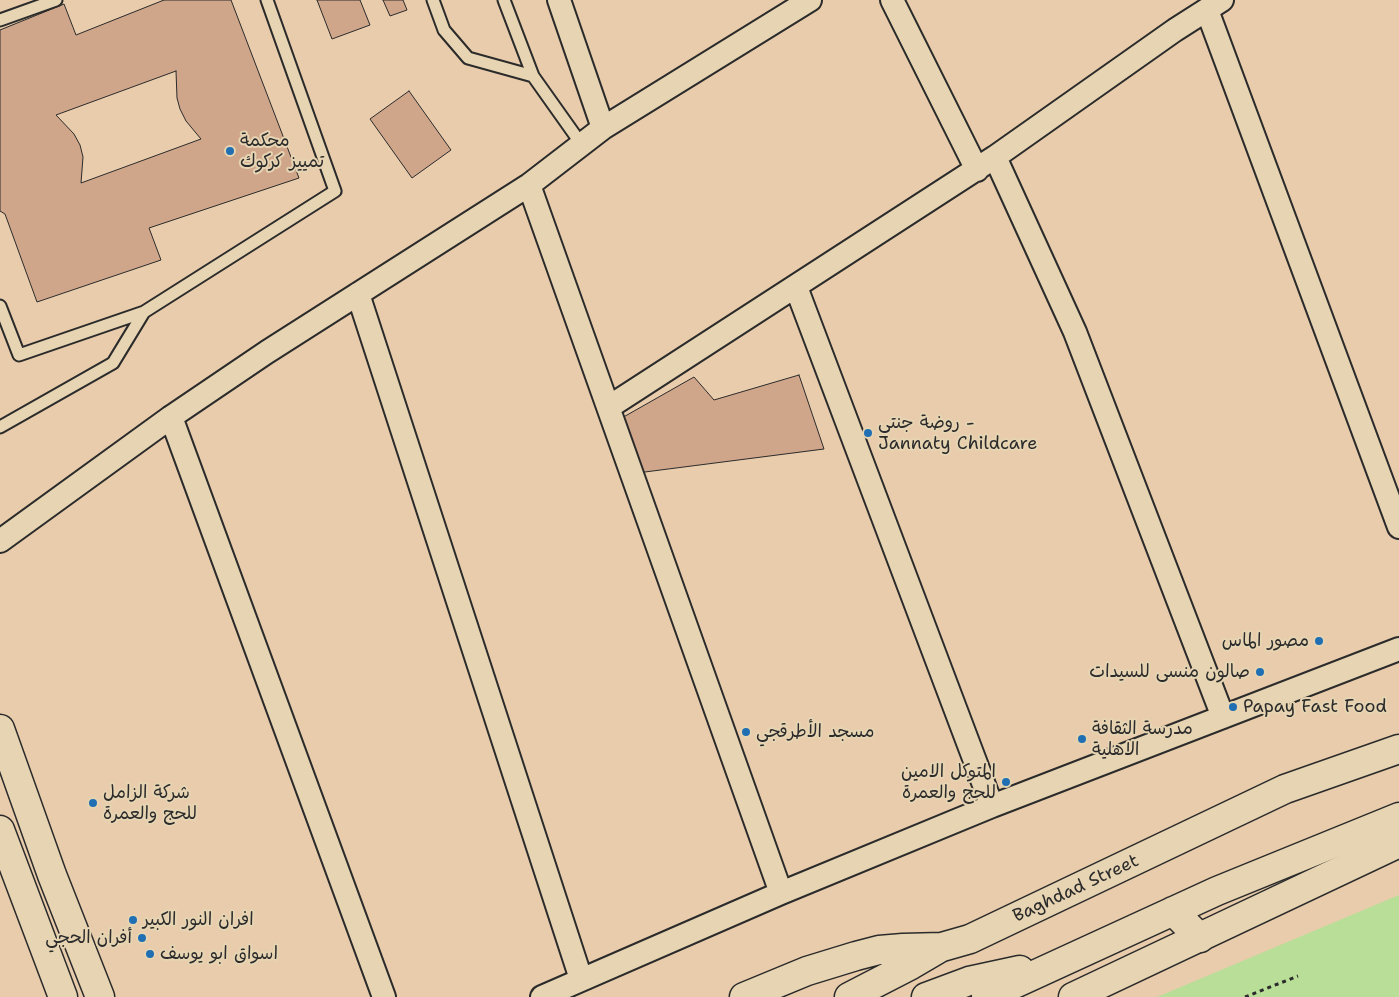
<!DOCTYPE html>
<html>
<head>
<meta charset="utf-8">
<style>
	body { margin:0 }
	canvas { display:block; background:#e8ccab }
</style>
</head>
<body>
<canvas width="1399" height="997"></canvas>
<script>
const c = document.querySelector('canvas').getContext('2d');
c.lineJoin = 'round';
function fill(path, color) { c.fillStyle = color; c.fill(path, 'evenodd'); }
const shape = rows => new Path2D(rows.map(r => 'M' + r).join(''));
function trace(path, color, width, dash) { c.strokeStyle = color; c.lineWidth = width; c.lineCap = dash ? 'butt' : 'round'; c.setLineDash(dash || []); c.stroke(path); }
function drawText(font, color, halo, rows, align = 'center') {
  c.font = font + ' "Shantell Sans","Playpen Sans Arabic",sans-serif'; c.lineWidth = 4; c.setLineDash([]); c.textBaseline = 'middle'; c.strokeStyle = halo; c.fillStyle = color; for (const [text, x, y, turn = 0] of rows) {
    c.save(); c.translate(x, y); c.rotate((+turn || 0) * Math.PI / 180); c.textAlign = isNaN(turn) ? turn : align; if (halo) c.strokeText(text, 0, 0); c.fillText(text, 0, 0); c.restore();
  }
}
fill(shape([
	[1399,895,1399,997,1157,997]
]), '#b9de98');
const building = shape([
	[164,0,231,0,299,178,149,228,161,260,37,302,5,214,0,211,0,30,64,4,76,35,164,0],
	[176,71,177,98,180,109,186,121,201,139,81,183,83,157,80,145,74,134,56,115,176,71],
	[317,0,360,0,370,25,332,39,317,0],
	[383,0,403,0,407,10,390,16,383,0],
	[409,91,451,150,412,178,370,119,409,91],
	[799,375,824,449,637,473,620,419,694,377,714,400,799,375]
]);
fill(building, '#d0a68b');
trace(building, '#2b2b2b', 1);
const lane = shape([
	[433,0,444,30,468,58,533,76],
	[504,0,533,76,582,145],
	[0,20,56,0],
	[0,306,19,355,144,312,335,191,267,0],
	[0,427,113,363,144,312]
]);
const street = shape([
	[559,0,603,128],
	[892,0,977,170],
	[1207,10,1399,527],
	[995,157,1075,332,1223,717],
	[529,185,781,893],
	[796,287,992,806],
	[358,294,581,979],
	[609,407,995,157,1175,30,1222,0],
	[171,417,384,997],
	[0,541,171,417,267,352,529,185,603,128,810,0],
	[542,997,781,893,992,806,1399,649]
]);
const secondary = shape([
	[1073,997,1399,843]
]);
const primary = shape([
	[0,729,52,875,100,997],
	[0,830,63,997],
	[1173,911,1200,938],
	[744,997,807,971,856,956,879,950,903,948,942,947,970,939,1285,789,1399,749],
	[849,997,911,965,940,948],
	[926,997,969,981,1020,970],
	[986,997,1217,891,1399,817]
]);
trace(lane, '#2b2b2b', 15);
trace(street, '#2b2b2b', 26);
trace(secondary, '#2b2b2b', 31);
trace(primary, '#2b2b2b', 31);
trace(shape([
	[1245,997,1298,976]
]), '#2b2b2b', 3, [4, 4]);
trace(lane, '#e6d4b2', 11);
trace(street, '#e6d4b2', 22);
trace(secondary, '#e6d4b2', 28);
trace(primary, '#e6d4b2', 28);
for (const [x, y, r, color] of [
	[230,151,5,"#1f6fb2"],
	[868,433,5,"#1f6fb2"],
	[1319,641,5,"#1f6fb2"],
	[1260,672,5,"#1f6fb2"],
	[1233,707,5,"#1f6fb2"],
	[746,732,5,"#1f6fb2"],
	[1082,739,5,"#1f6fb2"],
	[1006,782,5,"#1f6fb2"],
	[93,803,5,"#1f6fb2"],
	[133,920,5,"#1f6fb2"],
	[142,938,5,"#1f6fb2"],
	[150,954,5,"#1f6fb2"]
]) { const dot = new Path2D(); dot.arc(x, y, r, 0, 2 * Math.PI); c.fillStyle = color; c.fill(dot); trace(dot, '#e6d4b2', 2); }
drawText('18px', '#2b2b2b', '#e6d4b2', [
	["محكمة",240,141],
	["تمييز كركوك",240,162],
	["روضة جنتي -",878,423],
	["Jannaty Childcare",878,444],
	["مصور الماس",1309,641,"right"],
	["صالون منسى للسيدات",1250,672,"right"],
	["Papay Fast Food",1243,707],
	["مدرسة الثقافة",1092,729],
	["الاهلية",1092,750],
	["مسجد الأطرقجي",756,732],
	["المتوكل الامين",996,772,"right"],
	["للحج والعمرة",996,793,"right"],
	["شركة الزامل",103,793],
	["للحج والعمرة",103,814],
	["افران النور الكبير",143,920],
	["أفران الحجي",132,938,"right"],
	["اسواق ابو يوسف",160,954]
], 'left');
drawText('18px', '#2b2b2b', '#e6d4b2', [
	["Baghdad Street",1076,889,-25]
]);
</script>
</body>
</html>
